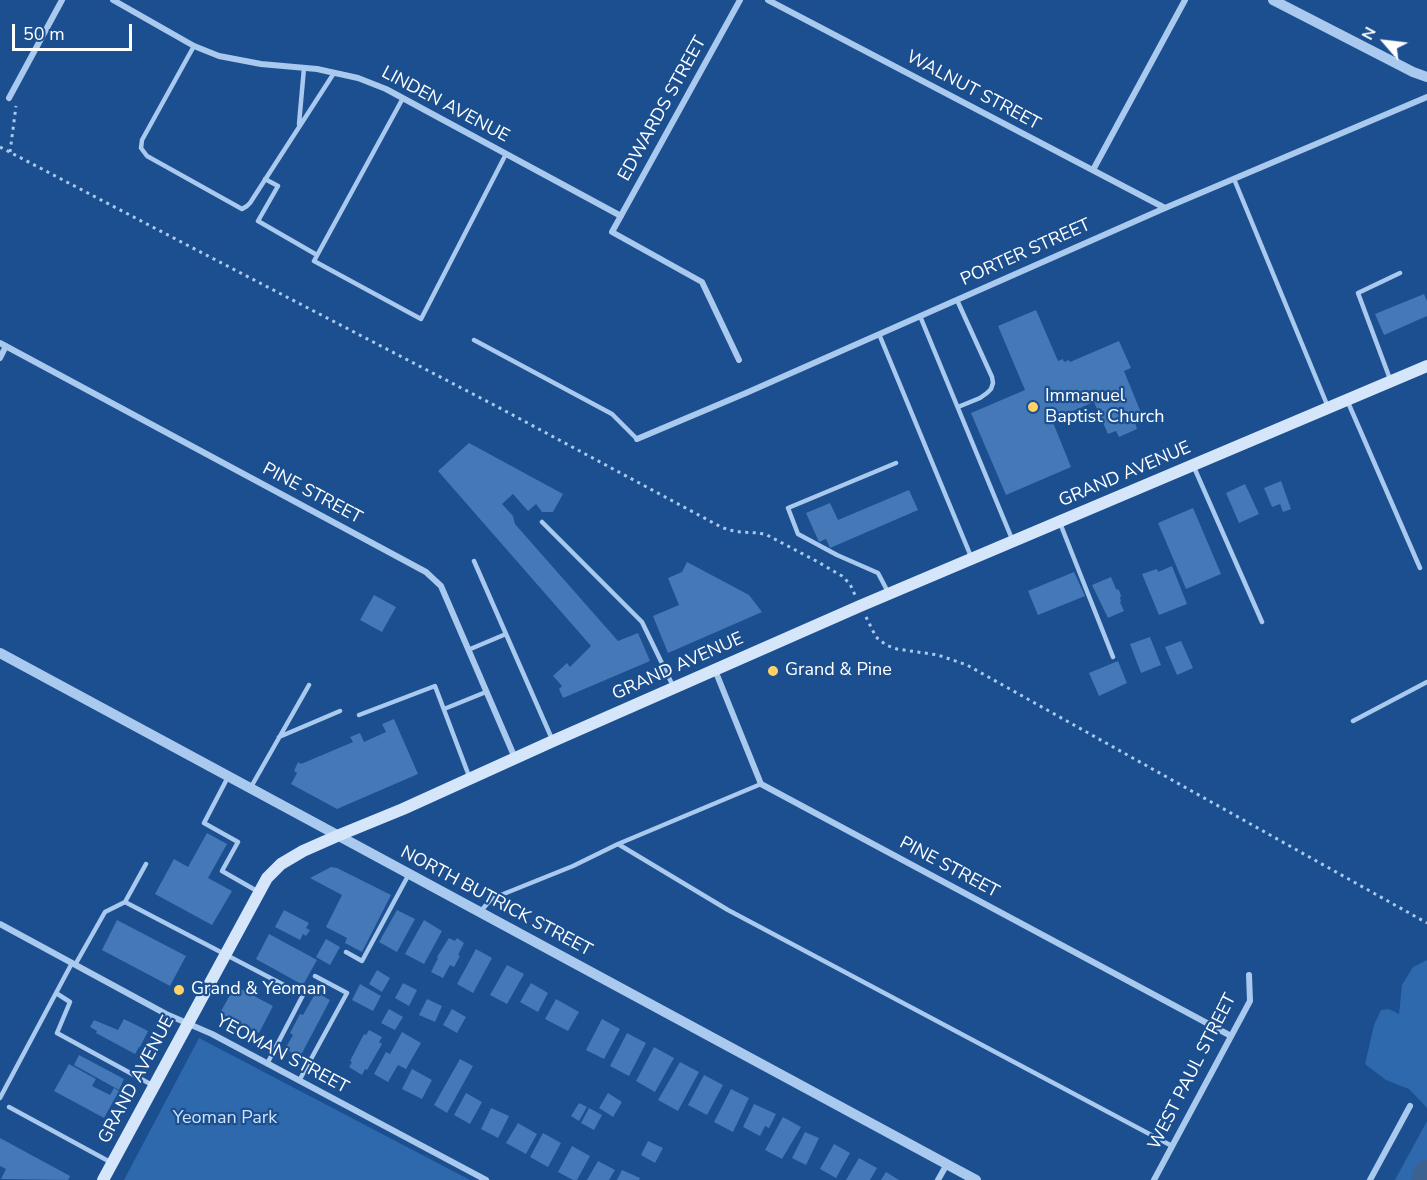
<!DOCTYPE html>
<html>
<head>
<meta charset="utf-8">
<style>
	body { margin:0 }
	#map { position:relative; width:1427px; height:1180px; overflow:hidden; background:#1b4f8f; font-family:"Nunito Sans",sans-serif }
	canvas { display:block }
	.north { position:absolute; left:1355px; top:12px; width:60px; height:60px; -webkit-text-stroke:4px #1b4f8f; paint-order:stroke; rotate:298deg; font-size:16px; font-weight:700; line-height:24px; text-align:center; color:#fff }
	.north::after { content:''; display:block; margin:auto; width:21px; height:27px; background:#fff; clip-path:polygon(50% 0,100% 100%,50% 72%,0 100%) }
	.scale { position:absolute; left:12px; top:24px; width:120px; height:27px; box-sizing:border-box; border:3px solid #fff; border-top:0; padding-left:8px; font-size:18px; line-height:21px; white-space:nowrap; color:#fff; -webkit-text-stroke:4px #1b4f8f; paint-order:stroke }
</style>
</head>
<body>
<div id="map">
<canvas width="1427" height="1180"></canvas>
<div class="north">N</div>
<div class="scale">50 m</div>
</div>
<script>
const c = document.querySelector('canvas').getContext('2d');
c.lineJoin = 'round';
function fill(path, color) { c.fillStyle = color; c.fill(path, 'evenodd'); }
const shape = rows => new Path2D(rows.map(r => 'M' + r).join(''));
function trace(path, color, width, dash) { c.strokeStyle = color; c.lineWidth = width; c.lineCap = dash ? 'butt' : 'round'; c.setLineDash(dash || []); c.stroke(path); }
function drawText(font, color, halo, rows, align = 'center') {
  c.font = font + ' "Nunito Sans",sans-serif'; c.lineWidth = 4.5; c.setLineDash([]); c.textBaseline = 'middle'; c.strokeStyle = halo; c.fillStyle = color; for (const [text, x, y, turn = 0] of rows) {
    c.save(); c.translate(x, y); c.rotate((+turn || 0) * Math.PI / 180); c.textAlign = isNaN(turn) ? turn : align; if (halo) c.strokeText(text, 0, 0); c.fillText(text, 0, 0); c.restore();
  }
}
fill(shape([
	[1427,960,1427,1108,1409,1089,1386,1080,1365,1064,1374,1025,1381,1010,1389,1009,1399,1014,1402,985,1413,967],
	[199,1038,470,1180,124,1180],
	[1427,1121,1427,1180,1395,1180]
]), '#2e69ad');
trace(shape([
	[1425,1180,1427,1174]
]), '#3c6290', 28);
fill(shape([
	[1424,294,1427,301,1427,316,1384,335,1375,314],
	[1036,310,1058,361,1063,359,1064,362,1069,360,1070,362,1119,341,1131,368,1124,371,1144,420,1135,423,1137,429,1119,437,1116,431,1108,434,1094,402,1052,420,1071,467,1006,495,971,413,1025,390,998,326],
	[469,443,563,494,553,512,542,512,536,504,528,511,513,494,502,504,513,516,515,524,618,641,638,633,650,661,563,698,559,689,562,686,553,676,567,663,570,667,591,646,438,471],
	[1281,481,1291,509,1283,512,1280,504,1272,507,1264,488],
	[1245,484,1259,514,1239,523,1226,493],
	[909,490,918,510,830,548,826,539,819,542,806,513,830,503,838,520],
	[1193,508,1221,574,1186,589,1158,523],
	[687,562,749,595,762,612,668,653,653,616,679,605,668,578,682,572],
	[1172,566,1187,604,1159,615,1142,574,1157,569,1158,572],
	[1074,572,1085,596,1038,615,1028,591],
	[1111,577,1116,589,1119,590,1121,596,1120,598,1121,601,1120,602,1124,611,1108,618,1092,585],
	[374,595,396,607,382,632,360,620],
	[1150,637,1161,665,1141,673,1130,644],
	[1181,641,1193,668,1177,675,1165,647],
	[1118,661,1127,683,1099,696,1089,673],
	[394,719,418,774,337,809,291,784,297,773,294,771,298,762,301,764,353,742,350,737,360,733,364,742,386,732,382,724],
	[207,833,227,844,208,878,232,891,212,925,155,894,174,859,188,867],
	[331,867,337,868,391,895,362,952,345,943,347,938,326,927,342,895,310,878],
	[284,910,309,923,306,928,310,930,306,936,303,934,300,940,275,927],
	[397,910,415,919,397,952,379,942],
	[117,920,186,956,170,986,102,950],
	[424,920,442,931,424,964,405,954],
	[269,934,317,960,303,985,256,959],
	[449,938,455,941,457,938,464,943,458,955,460,956,454,967,450,965,443,978,431,972,438,958,437,957],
	[326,939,340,947,330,965,316,957],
	[476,949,492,958,473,993,457,984],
	[507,965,524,974,507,1004,490,995],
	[377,970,390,978,382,992,369,984],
	[403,983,417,990,409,1006,395,998],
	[531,983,548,993,538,1012,520,1002],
	[360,984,381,996,373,1011,352,1000],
	[235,986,273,1006,259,1033,220,1013],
	[316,992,330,1000,300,1057,285,1049,293,1035,290,1033,300,1014,303,1015],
	[427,999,442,1006,435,1022,419,1015],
	[556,999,579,1012,568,1031,545,1019],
	[389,1009,403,1017,395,1030,381,1023],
	[452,1009,466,1017,457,1033,443,1025],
	[124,1019,148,1031,140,1047,139,1047,135,1054,96,1033,97,1031,90,1027,94,1020,118,1030],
	[602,1019,620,1029,604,1059,586,1050],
	[369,1030,382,1037,379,1042,382,1044,367,1070,365,1069,362,1075,349,1067,352,1062,350,1061,364,1034,366,1035],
	[402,1032,421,1043,406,1069,398,1065,388,1082,374,1074,386,1052,390,1054],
	[627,1033,646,1043,629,1076,610,1066],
	[654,1047,674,1058,655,1092,636,1081],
	[79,1055,124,1079,119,1090,74,1065],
	[460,1059,473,1066,447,1113,434,1105],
	[680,1062,699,1072,678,1111,658,1100],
	[69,1064,96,1079,92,1086,110,1095,114,1088,119,1091,104,1118,54,1091],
	[412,1069,432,1080,422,1099,402,1089],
	[704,1075,723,1085,707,1115,688,1105],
	[731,1089,749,1098,733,1132,714,1122],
	[466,1093,482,1102,470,1124,454,1115],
	[608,1093,622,1102,613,1117,599,1108],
	[579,1103,587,1107,579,1121,571,1116],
	[754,1104,776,1114,769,1128,765,1126,760,1136,743,1127],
	[491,1108,509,1116,498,1138,481,1129],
	[589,1108,602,1115,594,1130,581,1123],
	[783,1117,801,1127,782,1159,765,1150],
	[518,1123,537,1134,526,1154,506,1143],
	[805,1132,819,1138,806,1165,792,1158],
	[543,1133,561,1143,548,1167,530,1157],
	[0,1138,70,1176,68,1180,1,1179,6,1169,0,1166],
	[648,1141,663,1148,655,1163,641,1155],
	[834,1144,850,1153,836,1178,820,1169],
	[572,1146,590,1156,577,1180,573,1180,558,1172],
	[859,1158,877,1168,870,1180,846,1180],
	[598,1161,615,1170,609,1180,587,1180],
	[622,1170,640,1178,639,1180,617,1180],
	[886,1172,899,1180,881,1180]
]), '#4478b7');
trace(shape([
	[0,147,187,245,496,406,721,527,729,530,740,532,759,533,767,535,818,562,842,576,850,584,855,595],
	[10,152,16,106],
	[866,617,876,637,886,645,897,649,938,655,967,665,1427,923]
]), '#a9c9ee', 3, [3, 4.5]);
trace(shape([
	[194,46,142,140,141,148,147,156,242,209,247,206,250,203,334,73],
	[403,98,314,261,421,319,506,154],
	[299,124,304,68],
	[265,179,278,186,258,221,317,255],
	[1234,179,1328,407],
	[957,300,992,377,993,383,991,389,987,393,980,398,958,407],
	[920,316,1012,539],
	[879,334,972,559],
	[474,340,612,414,637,439],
	[1390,379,1358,293,1400,273],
	[1347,400,1420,568],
	[1193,465,1262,622],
	[542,522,642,622,673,686],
	[1060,523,1113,657],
	[474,561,552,739],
	[888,592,878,573,837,555,798,534,788,508,896,463],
	[468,650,506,634],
	[444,709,486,692],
	[359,715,435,686,469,776],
	[1353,721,1427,682],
	[279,737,340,711],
	[228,777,204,823,238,842,222,871,257,891],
	[251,787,309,685],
	[618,844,728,910,1172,1146],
	[125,902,303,995,267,1064],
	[481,911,491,899,573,866,618,844,761,784],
	[346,952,362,961,409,874],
	[75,965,105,912,125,902,146,864],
	[56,993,70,1002,57,1033,154,1086],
	[299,1081,347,993,315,976],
	[0,1098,72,963],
	[9,1107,112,1163]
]), '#a9c9ee', 4.5);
trace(shape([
	[113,0,194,46,219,56,261,64,317,69,358,78,386,89,621,216],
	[768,0,1165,208],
	[9,98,62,0],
	[1093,170,1185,0],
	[0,343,426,572,441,586,515,758],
	[0,358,6,346],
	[739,360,702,282,612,232,740,0],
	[637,439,746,393,1165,208,1427,97],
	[715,670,761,784,1231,1036],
	[0,924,166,1014,212,1034,486,1180],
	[938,1180,947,1164],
	[1154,1180,1250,1001,1249,975],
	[1370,1180,1410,1106]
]), '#a9c9ee', 6);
trace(shape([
	[1273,0,1413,72,1427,77],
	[0,653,976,1180]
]), '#a9c9ee', 10);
trace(shape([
	[103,1180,267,878,281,864,303,851,337,836,403,809,553,741,860,606,1427,366]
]), '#d6e6fa', 12);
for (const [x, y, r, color] of [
	[1033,407,6,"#ffd166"],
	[773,671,6,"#ffd166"],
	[179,990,6,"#ffd166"]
]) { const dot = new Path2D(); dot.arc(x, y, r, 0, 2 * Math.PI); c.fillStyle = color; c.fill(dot); trace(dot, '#1b4f8f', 2); }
drawText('18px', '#fff', '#1b4f8f', [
	["WALNUT STREET",973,91,28],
	["LINDEN AVENUE",445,105,28],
	["EDWARDS STREET",663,109,-61],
	["PORTER STREET",1026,253,-24],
	["GRAND AVENUE",1125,475,-23],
	["PINE STREET",312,494,28],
	["GRAND AVENUE",678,667,-24],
	["PINE STREET",949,868,28],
	["NORTH BUTRICK STREET",496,902,28],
	["YEOMAN STREET",282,1055,28],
	["WEST PAUL STREET",1193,1072,-63],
	["GRAND AVENUE",137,1080,-62]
]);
drawText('18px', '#fff', '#1b4f8f', [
	["Immanuel",1045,397],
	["Baptist Church",1045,418],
	["Grand & Pine",785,671],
	["Grand & Yeoman",191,990]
], 'left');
drawText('18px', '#cfe3fa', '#1b4f8f', [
	["Yeoman Park",225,1119]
]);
</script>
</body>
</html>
